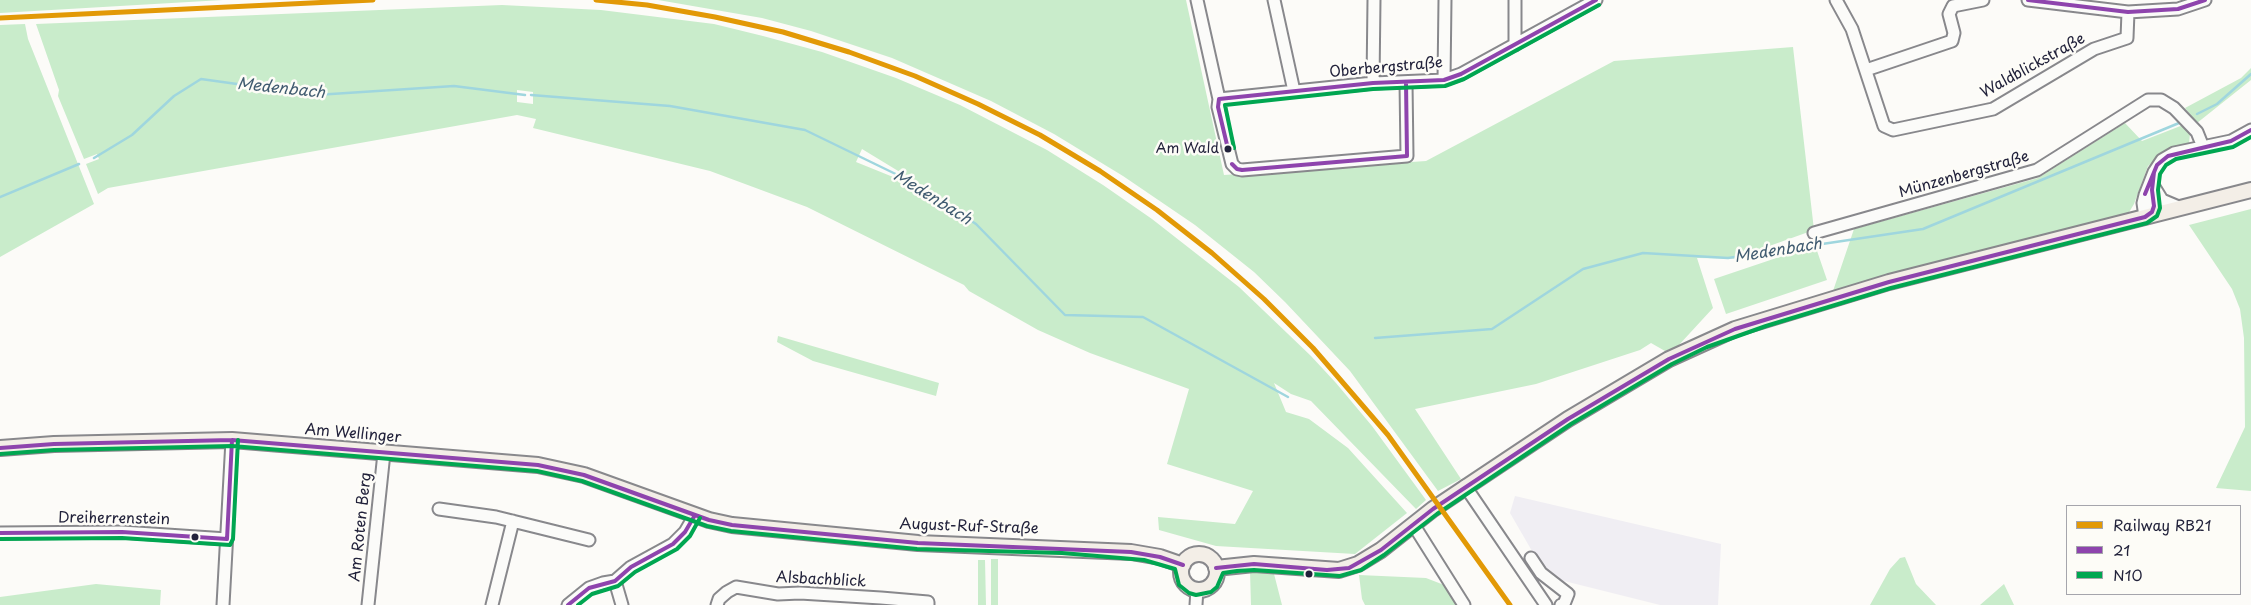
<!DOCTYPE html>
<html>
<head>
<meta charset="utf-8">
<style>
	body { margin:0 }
	#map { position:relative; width:2251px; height:605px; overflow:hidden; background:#fcfbf8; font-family:"Playpen Sans",sans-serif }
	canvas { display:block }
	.legend { position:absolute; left:2066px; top:505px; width:175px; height:90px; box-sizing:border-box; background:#fdfcf7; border:1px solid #a5a5ac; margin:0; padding:6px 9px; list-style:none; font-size:15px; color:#22223b }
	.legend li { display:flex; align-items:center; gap:10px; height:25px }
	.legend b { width:25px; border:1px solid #a5a5ac }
</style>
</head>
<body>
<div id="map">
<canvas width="2251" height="605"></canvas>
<ul class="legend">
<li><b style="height:6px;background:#e29906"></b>Railway RB21</li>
<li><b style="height:6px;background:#8e44ad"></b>21</li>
<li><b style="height:6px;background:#00a651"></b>N10</li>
</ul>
</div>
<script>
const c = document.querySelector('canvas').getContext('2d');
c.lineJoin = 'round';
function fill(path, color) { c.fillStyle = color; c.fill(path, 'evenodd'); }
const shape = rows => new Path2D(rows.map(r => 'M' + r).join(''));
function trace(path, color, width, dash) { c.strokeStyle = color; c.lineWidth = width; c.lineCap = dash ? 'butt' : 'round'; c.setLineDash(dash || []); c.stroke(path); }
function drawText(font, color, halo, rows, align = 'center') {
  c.font = font + ' "Playpen Sans",sans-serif'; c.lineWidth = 5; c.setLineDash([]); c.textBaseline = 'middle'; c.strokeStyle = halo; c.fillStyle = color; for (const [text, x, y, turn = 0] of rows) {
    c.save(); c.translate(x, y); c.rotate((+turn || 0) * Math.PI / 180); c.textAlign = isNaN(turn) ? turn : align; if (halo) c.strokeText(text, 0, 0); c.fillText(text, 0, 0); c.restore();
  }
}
fill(shape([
	[1515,496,1721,544,1718,605,1660,605,1552,578,1543,570,1510,513]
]), '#f0eef3');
fill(shape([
	[0,0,223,0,0,13],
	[658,0,1186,0,1224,175,1426,161,1614,61,1793,47,1814,230,1761,249,1757,259,1697,258,1713,308,1678,346,1665,351,1651,343,1640,350,1536,384,1415,409,1461,479,1438,491,1350,371,1285,302,1254,272,1195,225,1123,176,1054,134,991,101,892,58,811,31,762,18],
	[502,5,601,10,714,24,763,36,822,52,896,78,960,105,1047,150,1103,185,1152,219,1239,287,1311,356,1336,383,1372,426,1426,500,1416,509,1311,401,1291,394,1274,383,1286,412,1309,419,1348,448,1407,513,1355,554,1216,546,1159,530,1158,517,1235,524,1253,491,1167,464,1189,389,1090,353,1038,330,969,291,964,285,807,207,710,171,533,128,536,119,517,115,108,188,98,194,86,164,99,159,97,154,84,159,58,96,59,90,36,24],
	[517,90,533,92,533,104,517,102],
	[862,149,941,197,939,202,908,183,856,162],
	[25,24,28,39,94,204,0,257,0,25],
	[2251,68,2251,80,2197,123,2185,108,2241,78],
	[2125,123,2142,141,2183,125,2190,133,2189,144,2164,152,2148,166,2134,204,2128,214,1838,292,1833,291,1854,229,2038,178],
	[2251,209,2251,491,2216,488,2245,427,2244,338,2240,309,2232,289,2189,225],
	[1815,245,1827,280,1726,314,1714,279],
	[778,336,939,383,936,396,813,361,777,342],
	[1905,557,1916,584,1936,605,1870,605,1890,569,1900,558],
	[991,559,998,559,998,605,991,605],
	[978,560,985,560,986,605,978,605],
	[1273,570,1282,605,1251,605,1250,571],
	[1359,575,1426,578,1457,590,1468,605,1365,605,1362,599],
	[96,584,161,590,160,605,0,605,0,597],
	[2004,584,2014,605,1980,605]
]), '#c9eccb');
trace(shape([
	[531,95,670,106,805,130,908,180,976,224,1065,315,1143,317,1288,397],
	[2197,114,2217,104,2251,74],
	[94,158,132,135,174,96,201,79,316,95,454,86,525,95],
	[0,197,79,164],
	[1375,338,1492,329,1583,269,1643,253,1728,258,1923,229,2179,123]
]), '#9fd6de', 2.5);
const minor = shape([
	[1197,0,1219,99,1218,107,1232,164,1237,169,1242,170,1407,156,1406,82],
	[1274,0,1294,91],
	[1836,0,1852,29,1884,126,1893,130,1993,109,2094,49,2127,38,2128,12],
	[2028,0,2128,12,2178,9,2205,0],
	[1515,45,1515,0],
	[1866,70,1952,41,1954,33,1949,14,1953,6,1983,0],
	[1444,80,1445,0],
	[1373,83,1374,0],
	[1219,99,1373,83,1444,80,1461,74,1596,0],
	[2154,172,2152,190,2154,206,2152,212,2145,217,2143,203,2145,195,2154,172,2162,160,2174,153,2231,141,2251,130],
	[2154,187,2162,200,2181,208],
	[1814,233,2037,170,2148,100,2161,100,2174,108,2197,132,2203,147],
	[1465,486,1546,605],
	[439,509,496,517,589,540],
	[1413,524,1464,605],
	[0,533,122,532,227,539],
	[1531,558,1541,573,1568,594,1564,604,1561,605],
	[615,581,622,605],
	[223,605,232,440],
	[368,605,384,453],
	[492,605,513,521],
	[568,605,589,588,603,583,615,581,631,567,673,544,685,532,695,515],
	[717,605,719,599,727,592,736,587,778,594,800,593,881,598,928,602,928,605],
	[1196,605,1197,589]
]);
const major = shape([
	[0,448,54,444,232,440,538,465,584,475,709,520,732,525,918,543,1131,552,1160,557,1183,565],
	'1181 572a18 18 0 1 1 36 0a18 18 0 1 1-36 0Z',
	[1216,568,1254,564,1339,570,1358,564,1381,550,1433,509,1568,419,1669,359,1735,329,1889,282,2251,190]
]);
trace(minor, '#88888c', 15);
trace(major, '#88888c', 18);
trace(minor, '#fbfbf9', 11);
trace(major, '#f3eee7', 14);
trace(shape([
	[2028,0,2128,12,2178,9,2205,0],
	[1228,149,1218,107,1219,99,1373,83,1444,80,1461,74,1596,0],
	[1232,164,1237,169,1242,170,1407,156,1406,82],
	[2145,194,2157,165,2168,156,2231,141,2251,130],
	[0,448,54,444,232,440,538,465,584,475,709,520,732,525,918,543,1131,552,1160,557,1183,565],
	[0,533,122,532,227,539,232,440],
	[1216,568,1254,564,1327,570,1349,568,1381,550,1433,509,1568,419,1669,359,1735,329,1889,282,2145,217,2152,212,2154,206,2152,190,2154,172],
	[568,605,589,588,615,581,631,567,673,544,685,532,695,515]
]), '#8e44ad', 4);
trace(shape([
	[1234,148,1225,105,1373,89,1445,86,1464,79,1599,5],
	[0,454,54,450,232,446,537,471,582,481,707,526,731,531,917,549,1062,553,1144,560,1175,569,1179,585,1189,593,1196,595,1211,592,1217,587,1223,573,1237,571,1254,570,1340,576,1361,570,1384,555,1437,514,1571,424,1672,364,1707,347,1766,326,1891,288,2147,223,2157,216,2160,208,2158,190,2160,174,2166,165,2176,159,2233,147,2251,137],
	[0,539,122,538,230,545,233,539,238,440],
	[578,605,592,594,618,586,635,572,677,549,690,536,700,518]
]), '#00a651', 4);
trace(shape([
	[596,0,647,5,715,17,783,32,849,52,915,76,978,104,1040,135,1100,171,1157,210,1212,253,1264,299,1313,348,1388,435,1510,605],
	[0,18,373,0]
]), '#e29906', 5);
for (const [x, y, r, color] of [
	[1228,149,4.5,"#22223b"],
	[195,537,4.5,"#22223b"],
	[1309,574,4.5,"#22223b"]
]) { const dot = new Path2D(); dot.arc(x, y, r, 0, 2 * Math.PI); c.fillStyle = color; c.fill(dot); trace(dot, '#fdfcf7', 2); }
drawText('14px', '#22223b', '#fdfcf7', [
	["Am Wald",1219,149]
], 'right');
drawText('15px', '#22223b', '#fdfcf7', [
	["Waldblickstraße",2033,66,-29],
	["Oberbergstraße",1386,68,-5],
	["Münzenbergstraße",1964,175,-16],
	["Am Wellinger",353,434,5],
	["Dreiherrenstein",114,519,1],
	["Am Roten Berg",361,527,-84],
	["August-Ruf-Straße",969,527,2],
	["Alsbachblick",821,580,3]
]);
drawText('italic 16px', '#405b70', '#fdfcf7', [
	["Medenbach",281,89,6],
	["Medenbach",932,198,32],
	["Medenbach",1778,251,-9]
]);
</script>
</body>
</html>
